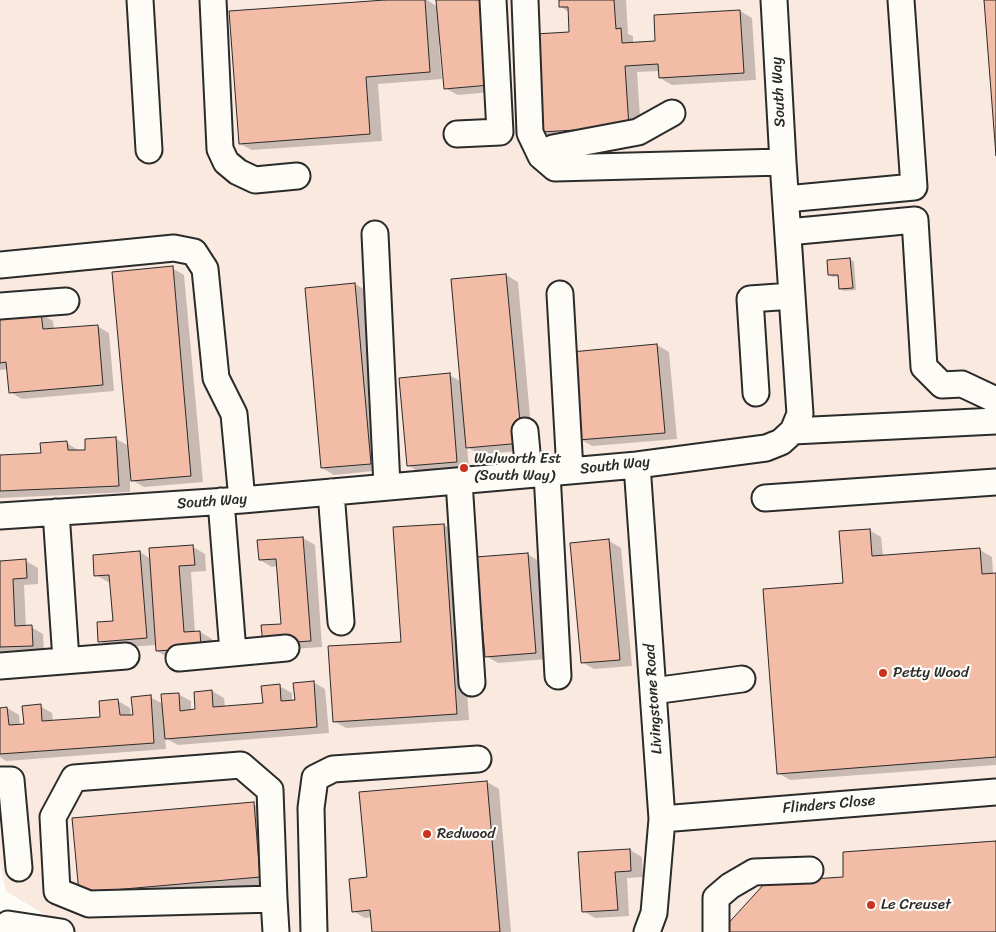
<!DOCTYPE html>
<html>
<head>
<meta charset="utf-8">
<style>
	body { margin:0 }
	canvas { display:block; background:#fdfcf7 }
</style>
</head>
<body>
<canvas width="996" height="932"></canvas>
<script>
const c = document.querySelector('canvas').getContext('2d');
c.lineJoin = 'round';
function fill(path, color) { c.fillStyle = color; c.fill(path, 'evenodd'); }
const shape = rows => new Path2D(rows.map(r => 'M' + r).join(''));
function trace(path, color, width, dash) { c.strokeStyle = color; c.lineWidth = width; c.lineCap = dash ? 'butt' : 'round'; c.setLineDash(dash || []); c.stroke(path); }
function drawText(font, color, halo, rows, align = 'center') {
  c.font = font + ' Sriracha,sans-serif'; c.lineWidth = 4.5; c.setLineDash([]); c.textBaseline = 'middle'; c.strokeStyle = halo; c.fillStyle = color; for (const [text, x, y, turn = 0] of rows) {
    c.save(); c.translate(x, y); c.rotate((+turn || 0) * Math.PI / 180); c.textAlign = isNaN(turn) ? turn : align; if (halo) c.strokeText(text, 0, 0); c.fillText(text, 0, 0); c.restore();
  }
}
fill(shape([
	[0,0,996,0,996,932,47,932,50,918,6,891,0,863]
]), '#fae9df');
fill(shape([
	[402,0,427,0,438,7,438,0,502,91,458,95,445,88,442,45,439,45,442,79,378,84,382,141,252,150,240,144],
	[560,0,626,0,628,34,633,36,633,44,656,43,740,11,752,18,756,80,672,85,660,78,659,71,637,72,641,133,554,138,542,131,571,33,569,12,561,7],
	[850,259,854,262,856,290,844,291,840,289,839,276,833,277,829,275],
	[172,268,184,275,203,482,144,487,130,479,130,492,0,498,0,456,42,454,67,443,79,451,86,451,116,439,129,446],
	[506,275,518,282,533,450,480,454,467,447,469,469,421,473,409,466,449,375,462,382,453,280],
	[355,284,367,291,383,470,334,475,322,468],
	[41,314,53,321,54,330,97,326,109,333,114,391,22,399,10,392,8,369,0,370,0,317],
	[657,345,669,352,677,439,592,446,580,439],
	[444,525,456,532,469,720,346,728,334,721,402,643],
	[869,530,881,537,883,557,980,550,992,557,993,574,996,574,996,765,790,780,778,773,844,584],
	[303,538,315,545,322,647,276,650,282,625,278,566,272,567,260,560,259,541],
	[609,541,621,548,632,666,594,669,582,662],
	[193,547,205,554,206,571,191,572,195,633,200,632,212,639,213,655,169,658,157,651,157,645,112,648,100,641,114,622,111,582,108,582,96,575,140,552,151,559],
	[527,554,539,561,548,659,498,663,486,656],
	[26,561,38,568,38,584,24,585,26,627,31,627,43,634,44,652,0,654,0,562],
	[313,682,325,689,329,733,178,745,165,738,166,749,6,761,0,757,0,709,7,708,19,715,20,725,25,725,40,706,52,713,53,722,102,718,118,701,130,708,131,716,134,716,150,697,163,704,178,694,191,701,191,711,196,710,212,691,224,698,225,707,264,704,279,686,292,693,292,701,296,701],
	[487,782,499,789,511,932,373,932,372,917,365,918,353,911],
	[253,804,265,811,272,884,92,899,74,819],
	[630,850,642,857,643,877,627,878,629,916,595,918,583,911]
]), '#0003');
const building = shape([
	[385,0,425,0,430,72,366,77,370,134,239,144,229,11,385,0],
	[436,0,482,0,490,85,444,89,436,0],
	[559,0,614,0,616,29,621,28,622,43,655,41,654,15,740,10,744,73,659,78,658,64,625,66,629,127,541,132,535,34,569,32,568,7,559,7,559,0],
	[984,0,996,0,996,156,984,0],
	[850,258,853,288,839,289,838,275,828,275,827,260,850,258],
	[173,266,191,476,131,481,112,272,173,266],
	[506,274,522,443,466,448,451,279,506,274],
	[355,283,371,464,321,468,305,288,355,283],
	[41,313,43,329,98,325,103,385,9,393,6,362,0,363,0,316,41,313],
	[657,344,665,433,578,440,571,352,657,344],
	[450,373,457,462,407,466,399,378,450,373],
	[116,437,119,486,0,491,0,455,41,453,40,443,67,441,68,450,85,450,85,439,116,437],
	[444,524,457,714,333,722,328,646,401,642,393,527,444,524],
	[870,529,872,556,980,548,982,574,996,573,996,757,777,774,763,589,843,583,839,531,870,529],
	[303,537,311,641,263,644,261,625,281,624,276,559,259,560,257,540,303,537],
	[609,539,620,660,581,663,570,543,609,539],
	[193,545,195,565,179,566,184,632,200,631,201,648,156,651,149,548,193,545],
	[140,551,147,638,98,642,97,622,113,621,109,575,94,576,93,555,140,551],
	[528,553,536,653,485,657,476,557,528,553],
	[26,559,27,578,13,579,15,626,32,625,33,646,0,647,0,561,26,559],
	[314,681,317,727,165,739,161,694,179,693,180,711,195,709,194,692,212,690,213,707,263,703,261,686,280,684,281,701,295,700,293,683,314,681],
	[151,695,154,743,0,754,0,708,7,707,9,725,24,724,22,706,41,704,42,721,100,717,99,701,118,699,120,715,133,715,131,697,151,695],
	[487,781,500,932,372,932,370,910,352,912,349,879,367,877,359,792,487,781],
	[254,802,260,877,79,893,72,818,254,802],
	[996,841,996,932,724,932,724,928,766,882,843,877,843,852,996,841],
	[630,849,631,871,615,872,618,910,582,912,578,852,630,849]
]);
fill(building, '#f3bca7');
trace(building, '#2b2b2b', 1);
const minor = shape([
	[140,0,149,150],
	[213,0,220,149,226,162,238,172,255,180,297,176],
	[525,0,530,133,541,156,555,168,783,162],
	[457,134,500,132,493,0],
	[541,156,553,148,638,132,672,113],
	[786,199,914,187,901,0],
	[788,232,915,220,924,367,942,385,962,384,996,400],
	[375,234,387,486],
	[0,265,174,248,194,252,205,269,216,378,234,414,242,500],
	[560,294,570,471],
	[0,306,66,301],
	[756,393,750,299,792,296],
	[525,431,529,474],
	[793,431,996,421],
	[637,465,662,819,654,913,647,932],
	[547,473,558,676],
	[459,481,472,683],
	[331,492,341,622],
	[765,498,996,482],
	[221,501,233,652],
	[56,512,66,660],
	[0,516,242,500,637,465,766,448,781,442,793,431,800,414,783,162,774,0],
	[179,658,286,648],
	[0,666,126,656],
	[653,691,742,679],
	[0,780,11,780,19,868],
	[662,819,996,792],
	[274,899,89,904,57,891,53,817,74,778,241,765,270,790,274,899,276,932],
	[8,924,61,932],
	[314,932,311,808,315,778,333,769,478,759],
	[716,932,716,898,730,886,754,872,810,870]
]);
trace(minor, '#2b2b2b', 29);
trace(minor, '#fdfcf7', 25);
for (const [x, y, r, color] of [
	[464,468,5,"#c8321e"],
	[883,673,5,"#c8321e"],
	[427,834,5,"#c8321e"],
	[871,905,5,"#c8321e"]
]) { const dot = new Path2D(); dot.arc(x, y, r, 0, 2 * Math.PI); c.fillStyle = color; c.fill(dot); trace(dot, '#fdfcf7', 2); }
drawText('15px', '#2b2b2b', '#fdfcf7', [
	["South Way",779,92,-93],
	["South Way",615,466,-6],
	["South Way",212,502,-4],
	["Livingstone Road",654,699,-94],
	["Flinders Close",829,805,-5]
]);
drawText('15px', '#2b2b2b', '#fdfcf7', [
	["Walworth Est",474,459],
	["(South Way)",474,476],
	["Petty Wood",893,673],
	["Redwood",437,834],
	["Le Creuset",881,905]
], 'left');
</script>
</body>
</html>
